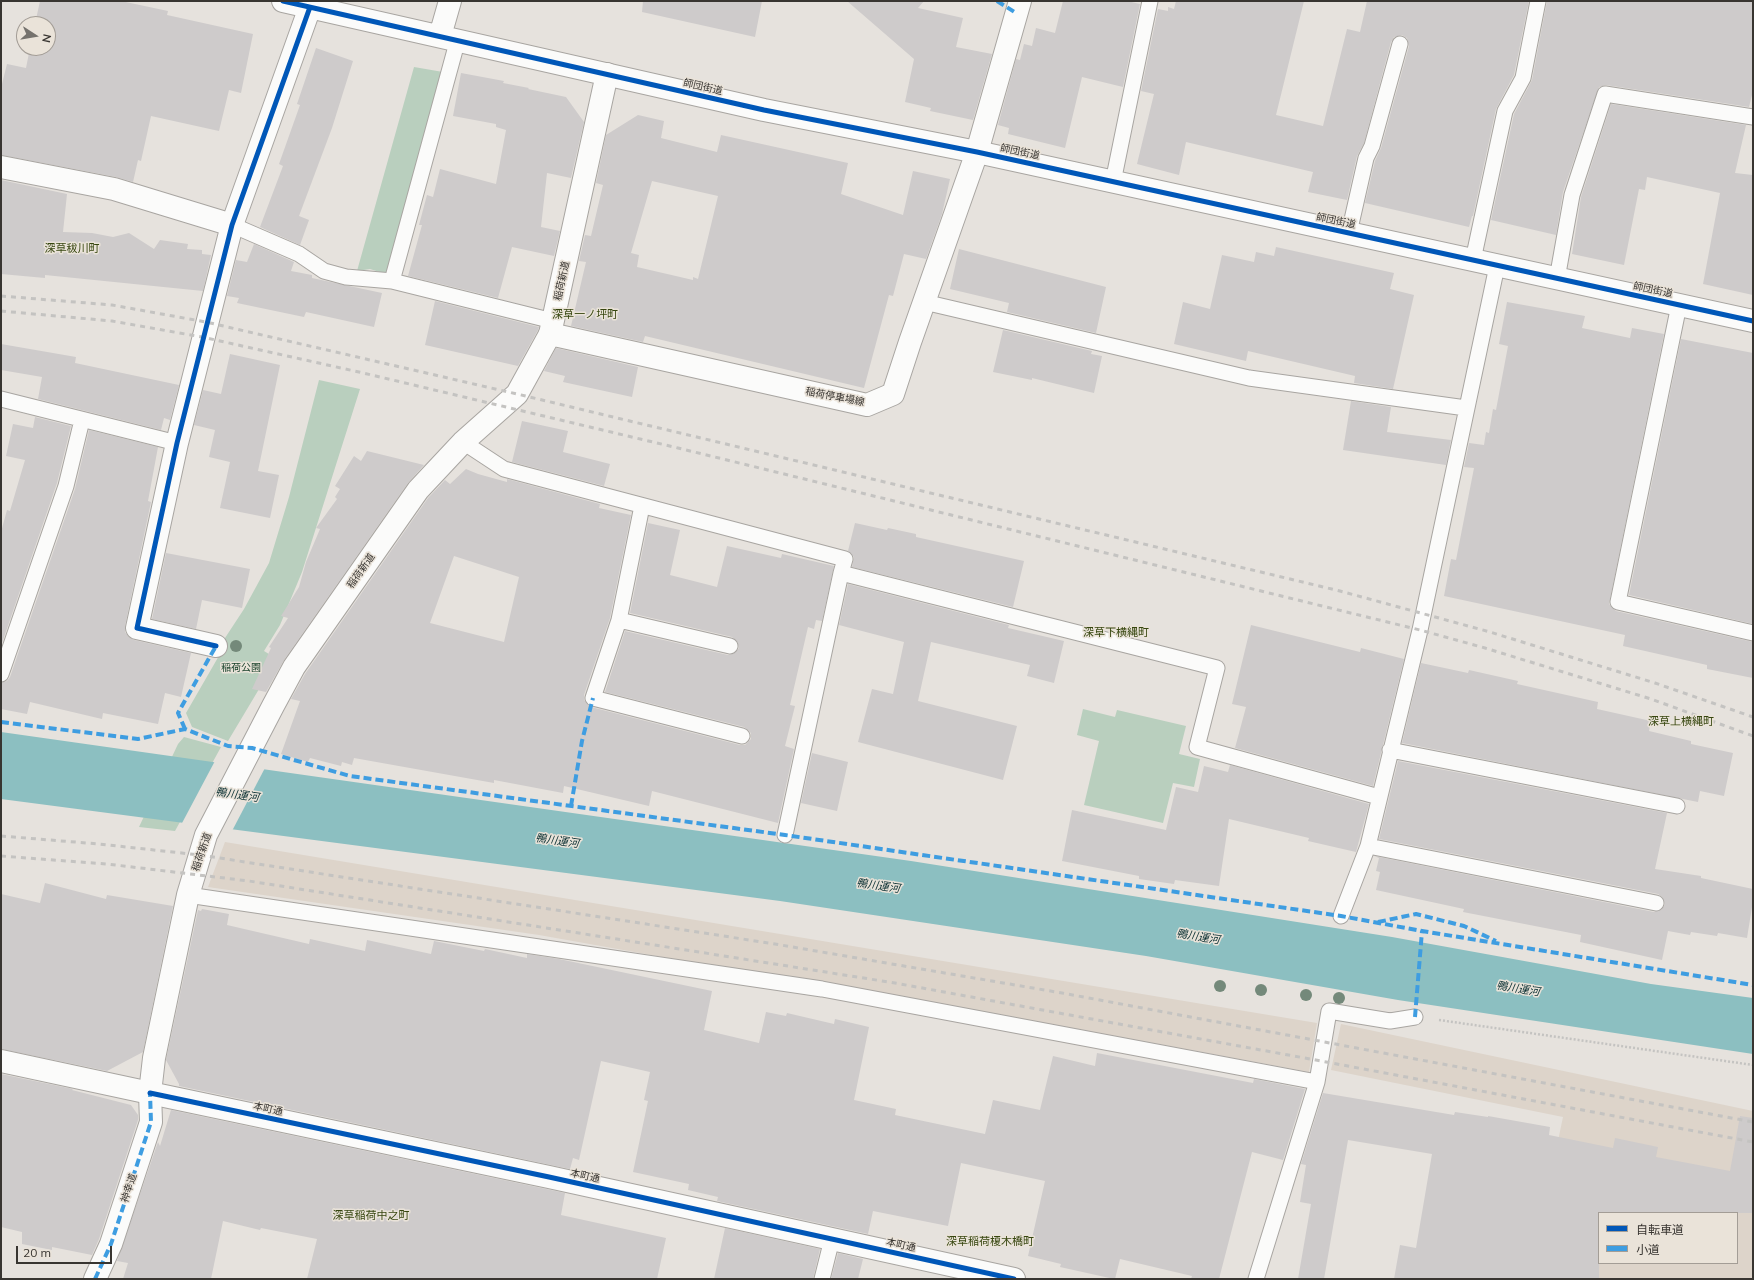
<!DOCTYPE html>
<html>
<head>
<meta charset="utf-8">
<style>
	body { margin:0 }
	#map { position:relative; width:1754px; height:1280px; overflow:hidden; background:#e6e2dd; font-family:Mulish,"Noto Sans JP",sans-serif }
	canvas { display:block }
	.frame { position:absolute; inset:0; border:2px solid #383531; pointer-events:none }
	.legend { position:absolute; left:1598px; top:1212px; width:140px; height:52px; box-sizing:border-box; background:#eae3d9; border:1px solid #a39d96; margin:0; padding:5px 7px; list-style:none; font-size:12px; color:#383531 }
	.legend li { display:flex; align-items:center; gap:8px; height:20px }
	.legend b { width:20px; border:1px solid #a39d96 }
	.north { position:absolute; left:16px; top:16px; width:40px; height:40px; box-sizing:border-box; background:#eae3d9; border:1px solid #a39d96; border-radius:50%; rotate:102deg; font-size:11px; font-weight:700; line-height:16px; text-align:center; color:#383531 }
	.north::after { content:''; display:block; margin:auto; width:14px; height:18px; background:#75726d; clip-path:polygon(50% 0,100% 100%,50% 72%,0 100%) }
	.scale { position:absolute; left:16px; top:1246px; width:96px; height:18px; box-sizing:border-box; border:2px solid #383531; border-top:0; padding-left:5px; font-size:12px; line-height:14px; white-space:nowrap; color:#383531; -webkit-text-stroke:3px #eae3d9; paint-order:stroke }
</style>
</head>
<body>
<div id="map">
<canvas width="1754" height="1280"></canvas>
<div class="frame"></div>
<ul class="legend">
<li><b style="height:5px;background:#0057b8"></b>自転車道</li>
<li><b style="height:5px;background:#3e9de1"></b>小道</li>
</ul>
<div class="north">N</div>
<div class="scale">20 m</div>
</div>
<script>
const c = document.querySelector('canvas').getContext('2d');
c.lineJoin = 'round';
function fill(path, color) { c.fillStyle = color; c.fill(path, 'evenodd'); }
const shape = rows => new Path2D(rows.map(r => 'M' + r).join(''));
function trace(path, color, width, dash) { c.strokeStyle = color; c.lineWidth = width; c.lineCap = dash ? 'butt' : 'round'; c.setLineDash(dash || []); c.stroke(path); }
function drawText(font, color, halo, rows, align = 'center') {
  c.font = font + ' Mulish,"Noto Sans JP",sans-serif'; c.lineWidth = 3; c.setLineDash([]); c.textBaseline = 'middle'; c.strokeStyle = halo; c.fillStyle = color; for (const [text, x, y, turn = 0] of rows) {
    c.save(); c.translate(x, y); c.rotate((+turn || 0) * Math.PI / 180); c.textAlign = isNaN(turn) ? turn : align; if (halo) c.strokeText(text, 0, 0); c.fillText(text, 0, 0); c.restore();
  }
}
fill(shape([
	[225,842,1317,1023,1309,1072,889,994,741,971,539,935,208,887],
	[1341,1024,1753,1111,1753,1279,1529,1279,1563,1117,1331,1070],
	[1599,1213,1737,1213,1737,1263,1599,1263]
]), '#ddd4ca');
fill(shape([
	[414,67,443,72,389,275,370,269,357,271],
	[319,380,360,389,302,572,280,625,264,651,277,659,228,741,192,727,186,713,220,654,225,638,244,609,269,563,289,497],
	[1083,709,1115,717,1117,710,1186,726,1179,754,1200,759,1194,787,1173,783,1163,823,1084,805,1099,741,1077,735],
	[184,737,221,747,175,831,139,827,178,744]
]), '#b9cfbe');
fill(shape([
	[1,732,911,861,1392,937,1651,984,1753,998,1753,1054,1398,1000,1146,956,780,901,1,799]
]), '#8cbfc1');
fill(shape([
	[216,759,266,766,232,831,181,825]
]), '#e6e2dd');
fill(shape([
	[40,1,121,1,168,11,167,15,253,34,241,93,229,90,219,131,151,116,141,161,138,160,133,182,116,177,1,155,1,88,7,64,26,68,30,48,48,48,48,24,35,24],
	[643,1,762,1,755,37,642,12],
	[847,1,924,1,918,8,963,18,956,47,992,54,973,120,930,111,931,108,905,102,914,59],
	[1063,1,1127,1,1140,4,1123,87,1082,77,1065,148,1008,134,1009,128,998,125,1016,59,1020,60,1024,44,1032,46,1036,28,1055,33],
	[1176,1,1304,1,1276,115,1323,126,1347,29,1360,32,1367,1,1529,1,1514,75,1496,109,1473,216,1472,216,1469,227,1365,203,1375,161,1381,148,1409,46,1407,38,1402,35,1394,37,1391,42,1364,143,1357,156,1347,200,1308,192,1313,172,1186,142,1179,175,1137,164,1154,94,1141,91,1158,9,1168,11,1168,7,1174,9],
	[1547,1,1753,1,1753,91,1749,107,1606,85,1599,87,1563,192,1556,235,1491,220,1514,114,1532,80],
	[316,48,353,61,332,128,299,216,309,220,300,245,260,227,283,166,279,164,300,105,297,104],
	[461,73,504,81,503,83,529,88,528,89,566,97,584,122,571,178,547,173,541,227,560,231,554,256,512,247,498,298,408,276,422,225,419,225,427,195,433,197,440,169,496,184,506,130,496,127,496,124,453,116],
	[1611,104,1746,125,1735,173,1753,175,1753,295,1703,284,1720,193,1647,177,1645,190,1639,189,1624,265,1572,254,1581,197],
	[638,115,664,121,661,138,717,152,721,135,848,163,841,194,903,215,913,171,950,179,942,214,926,259,904,254,893,296,889,295,864,388,645,336,643,342,571,326,586,262,579,261,585,235,591,236,603,185,596,183,606,135],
	[652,181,718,196,698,279,693,277,693,280,637,267,639,255,631,253],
	[1,180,67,194,63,232,92,233,113,237,129,233,154,249,160,240,188,244,187,249,202,250,202,254,211,255,203,291,45,275,45,278,1,274],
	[254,244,294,262,291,271,312,275,312,278,382,293,374,327,306,312,304,317,237,303,239,298,227,296,236,260,247,262],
	[1276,247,1394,273,1390,289,1414,295,1393,389,1354,383,1355,376,1248,351,1246,361,1174,344,1183,302,1210,309,1222,255,1254,262,1256,252,1274,256],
	[959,249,1106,287,1096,333,1007,312,1009,303,950,289],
	[435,301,539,327,538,330,518,366,425,345],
	[1507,302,1585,316,1582,328,1630,338,1632,328,1664,334,1609,604,1616,611,1753,642,1753,678,1707,669,1707,665,1623,646,1625,635,1444,596,1451,559,1456,560,1474,468,1464,467,1469,443,1484,445,1486,432,1489,433,1493,409,1496,410,1508,346,1499,344],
	[1003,330,1092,351,1091,354,1102,356,1094,393,1032,378,1032,380,993,372],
	[1681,339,1753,353,1753,624,1629,595],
	[1,344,76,357,75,363,179,385,170,420,164,418,161,430,38,399,42,377,1,370],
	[556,348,638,367,632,397,563,382,565,376,544,371],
	[230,354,280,365,258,471,279,475,270,518,220,508,230,462,209,457,215,430,194,425,203,390,221,394],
	[1351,401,1391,407,1387,432,1451,440,1446,465,1343,450],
	[35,417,71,426,57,483,1,646,1,532,7,510,10,511,25,460,6,456,13,424,33,428],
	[522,421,568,431,563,452,610,464,604,486,512,462],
	[89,430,158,447,148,501,151,502,125,626,125,632,129,637,134,640,191,653,181,697,165,693,158,724,103,713,102,719,30,702,27,714,1,709,1,683,7,681,10,677,75,489],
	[367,451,424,465,408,483,284,660,266,692,252,689,271,648,269,647,288,618,281,616,299,587,306,562,320,529,316,528,337,499,335,497,340,489,335,486,354,456,361,461],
	[466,469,478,474,507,482,507,479,600,504,599,508,631,515,610,618,584,695,584,700,591,707,740,745,745,745,751,739,751,733,744,727,605,692,625,631,728,655,733,654,739,648,738,643,732,637,630,613,648,523,680,530,670,575,717,587,727,546,781,558,782,554,834,566,822,621,816,620,814,629,808,627,790,705,795,706,785,746,794,749,778,823,652,791,649,806,564,786,563,793,494,780,494,783,354,758,352,765,342,762,341,766,310,758,308,762,281,754,300,701,291,699,305,674,428,498,445,480,450,484],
	[454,556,519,577,504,642,430,623],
	[855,523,887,530,888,528,916,534,916,537,1024,561,1013,607,852,567,854,557,848,551],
	[166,553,250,569,242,608,202,600,196,629,152,619],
	[848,584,1009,625,1008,628,1064,641,1054,683,1027,676,1030,665,931,642,918,701,1017,726,1003,780,858,742,872,689,893,694,904,642,839,625],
	[1251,625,1360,652,1361,648,1404,659,1373,786,1235,748,1246,707,1232,704],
	[1421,663,1468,673,1469,670,1518,681,1517,684,1598,702,1597,709,1651,721,1649,731,1691,741,1691,744,1733,753,1724,796,1700,791,1698,802,1402,743],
	[812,753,848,762,837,811,801,803],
	[1398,761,1667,813,1655,869,1701,876,1701,878,1753,889,1753,901,1747,938,1718,933,1717,936,1691,932,1690,935,1668,931,1662,960,1580,942,1581,935,1463,912,1464,909,1376,890,1380,872,1376,871,1379,858,1374,856,1654,912,1662,909,1665,904,1662,897,1658,894,1379,839],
	[1230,765,1369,804,1356,852,1308,841,1309,838,1229,819,1219,886,1175,880,1174,884,1139,879,1139,876,1062,861,1072,810,1166,830,1176,787,1198,792,1204,766,1228,772],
	[45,883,106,899,107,895,173,906,143,1052,107,1071,1,1049,1,894,40,903],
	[202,909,229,914,227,925,309,944,310,939,365,951,367,940,431,954,434,941,484,951,485,949,527,958,527,954,559,959,712,991,704,1030,759,1043,766,1012,786,1016,787,1013,834,1024,835,1019,869,1027,854,1100,896,1109,895,1115,985,1134,993,1100,1040,1110,1053,1056,1095,1066,1097,1053,1253,1083,1254,1079,1305,1089,1283,1160,1252,1152,1219,1279,1191,1279,1192,1276,1120,1259,1115,1279,1114,1279,1060,1267,1061,1264,1028,1256,1045,1181,961,1163,948,1226,873,1211,868,1234,717,1201,718,1197,688,1190,689,1184,633,1172,648,1101,644,1100,650,1072,601,1061,579,1160,573,1158,570,1169,179,1086,179,1084,166,1060,198,910,201,911],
	[1,1074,73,1089,72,1090,131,1105,138,1115,138,1120,99,1239,92,1255,52,1247,52,1250,22,1244,22,1232,1,1227],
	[1323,1093,1454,1115,1455,1112,1488,1117,1488,1116,1550,1127,1549,1135,1613,1148,1615,1138,1658,1147,1656,1157,1730,1171,1740,1116,1753,1118,1753,1213,1599,1213,1599,1279,1394,1279,1400,1245,1416,1248,1432,1154,1348,1140,1324,1279,1298,1279,1311,1204,1300,1202,1306,1165,1301,1164],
	[171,1110,565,1193,561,1215,666,1238,657,1279,307,1279,317,1239,261,1228,260,1230,223,1221,211,1279,123,1279,128,1263,117,1261,158,1142,160,1146],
	[725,1228,820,1249,813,1279,714,1279],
	[838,1253,863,1259,858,1279,831,1279]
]), '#cecbcb');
const service = shape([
	[458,39,392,281,553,321],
	[1113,182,1150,1],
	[232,225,299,254,324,271,346,277,392,281],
	[1349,233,1366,158,1372,146,1400,44],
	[1473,260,1505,111,1523,78,1538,1],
	[1557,279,1572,195,1605,94,1753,117],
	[924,302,1249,378,1466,408],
	[1679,305,1618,602,1753,633],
	[1,399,177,443],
	[463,442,504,469,845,559,841,573,1217,668,1197,747,1379,797],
	[642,506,619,620,593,698,742,736],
	[619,620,730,646],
	[1,674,66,486,82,420],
	[1390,750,1677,806],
	[785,835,841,573],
	[1368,846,1656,903],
	[188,895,822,989,1317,1082],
	[1341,916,1368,846,1420,630,1497,266],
	[822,1279,832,1239],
	[1256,1279,1317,1082,1329,1011,1390,1021,1415,1017]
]);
const pedestrian = shape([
	[95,1279,111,1244,151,1122,150,1093]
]);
const minor = shape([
	[977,152,1020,1],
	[1,167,114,189,232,225],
	[550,334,607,74],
	[216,646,137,628,177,443,232,225,310,7],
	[150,1093,549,1177,1014,1279]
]);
const tertiary = shape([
	[283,1,764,110,977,152,1753,321],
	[440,36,450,1]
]);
const secondary = shape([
	[1,1061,150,1093,154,1058,188,895,206,835,273,706,294,667,418,490,463,442,517,394,550,334,867,405,893,394,910,342,977,152]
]);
trace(service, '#a8a5a1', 17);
trace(pedestrian, '#a8a5a1', 24);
trace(minor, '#a8a5a1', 24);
trace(tertiary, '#a8a5a1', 24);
trace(secondary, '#a8a5a1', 24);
trace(shape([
	[1439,1020,1753,1065]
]), '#c4c3c1', 2.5, [2, 2]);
trace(service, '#fbfbfa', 15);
trace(pedestrian, '#fbfbfa', 22);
trace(minor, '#fbfbfa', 22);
trace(tertiary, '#fbfbfa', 22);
trace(secondary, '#fbfbfa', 22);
trace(shape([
	[1,296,112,305,206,322,517,394,1340,591,1490,632,1655,683,1753,717],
	[1,311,112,321,202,337,359,372,678,448,1420,630,1485,648,1651,699,1753,736],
	[1,836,99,844,200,855,775,944,1062,993,1753,1122],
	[1,856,107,864,249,881,895,983,1321,1061,1753,1142]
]), '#c4c3c1', 3, [5, 5]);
trace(shape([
	[997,1,1016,13],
	[1,722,138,739,185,729,228,746,252,748,350,776,785,835,1341,916,1422,931,1753,985],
	[185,729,178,713,216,646],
	[571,806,582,741,593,698],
	[1378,922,1416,914,1464,926,1496,941],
	[1415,1017,1422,931],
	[95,1279,111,1244,151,1122,150,1093]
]), '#3e9de1', 4, [8, 4]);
trace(shape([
	[283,1,764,110,977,152,1753,321],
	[216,646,137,628,177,443,232,225,310,7],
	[150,1093,549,1177,1014,1279]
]), '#0057b8', 5);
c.fillStyle = '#74897a';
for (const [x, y] of [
	[236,646],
	[1220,986],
	[1261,990],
	[1306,995],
	[1339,998]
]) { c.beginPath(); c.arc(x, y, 6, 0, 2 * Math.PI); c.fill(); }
drawText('10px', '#383531', '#eae3d9', [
	["師団街道",703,87,13],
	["師団街道",1020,152,12],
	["師団街道",1336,221,12],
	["稲荷新道",562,281,-78],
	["師団街道",1653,290,12],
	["稲荷停車場線",835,397,11],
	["稲荷新道",361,571,-55],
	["稲荷新道",202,852,-71],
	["本町通",268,1109,12],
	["本町通",585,1176,12],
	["神幸道",129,1188,-72],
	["本町通",901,1245,12]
]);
drawText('10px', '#164029', '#eae3d9', [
	["稲荷公園",241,668]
]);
drawText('11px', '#36460f', '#eae3d9', [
	["深草秡川町",72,249],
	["深草一ノ坪町",585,315],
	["深草下横縄町",1116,633],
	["深草上横縄町",1681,722],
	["深草稲荷中之町",371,1216],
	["深草稲荷榎木橋町",990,1242]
]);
drawText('italic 11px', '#092f32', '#eae3d9', [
	["鴨川運河",237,795,8],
	["鴨川運河",557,841,8],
	["鴨川運河",878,886,8],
	["鴨川運河",1198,937,9],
	["鴨川運河",1518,989,9]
]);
</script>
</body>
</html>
